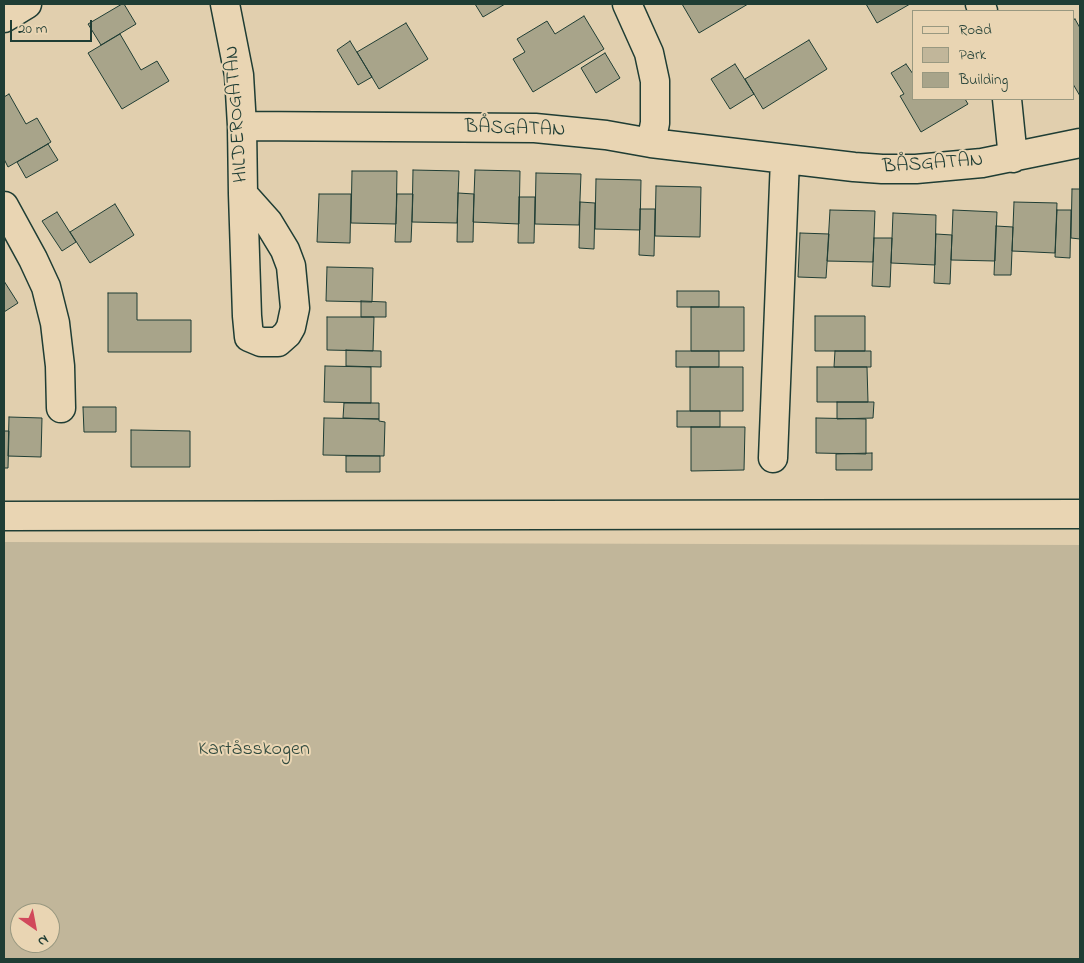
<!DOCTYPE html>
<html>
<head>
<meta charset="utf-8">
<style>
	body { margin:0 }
	#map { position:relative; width:1084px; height:963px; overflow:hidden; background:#e1cfae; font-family:"Indie Flower",sans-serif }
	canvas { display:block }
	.frame { position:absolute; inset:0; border:5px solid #1f3d34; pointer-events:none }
	.legend { position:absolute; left:912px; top:10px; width:162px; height:90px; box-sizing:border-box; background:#e9d5b3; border:1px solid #989880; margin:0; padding:6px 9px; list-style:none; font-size:15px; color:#1f3d34 }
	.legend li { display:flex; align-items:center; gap:10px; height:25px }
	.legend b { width:25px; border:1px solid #989880 }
	.north { position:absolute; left:10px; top:903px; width:50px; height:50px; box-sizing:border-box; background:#e9d5b3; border:1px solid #989880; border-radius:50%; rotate:147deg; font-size:14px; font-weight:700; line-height:20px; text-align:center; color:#1f3d34 }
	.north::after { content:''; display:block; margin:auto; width:18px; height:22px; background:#d1495b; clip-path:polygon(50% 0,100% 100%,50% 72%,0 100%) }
	.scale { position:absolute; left:10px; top:20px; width:82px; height:22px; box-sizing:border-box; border:2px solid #1f3d34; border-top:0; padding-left:6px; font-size:15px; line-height:18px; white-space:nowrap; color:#1f3d34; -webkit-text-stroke:4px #e9d5b3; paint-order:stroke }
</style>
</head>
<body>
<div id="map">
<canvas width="1084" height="963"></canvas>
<div class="frame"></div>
<ul class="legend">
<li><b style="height:6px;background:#e9d5b3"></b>Road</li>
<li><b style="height:14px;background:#c1b69a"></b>Park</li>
<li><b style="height:14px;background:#a8a48a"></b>Building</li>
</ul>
<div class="north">N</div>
<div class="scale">20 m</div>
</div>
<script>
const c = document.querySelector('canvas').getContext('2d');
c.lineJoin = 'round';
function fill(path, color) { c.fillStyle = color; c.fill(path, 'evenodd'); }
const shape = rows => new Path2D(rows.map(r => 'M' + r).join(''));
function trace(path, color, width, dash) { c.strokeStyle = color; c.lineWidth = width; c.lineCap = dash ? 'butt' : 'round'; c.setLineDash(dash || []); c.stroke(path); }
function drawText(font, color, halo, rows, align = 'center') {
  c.font = font + ' "Indie Flower",sans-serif'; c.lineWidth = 4; c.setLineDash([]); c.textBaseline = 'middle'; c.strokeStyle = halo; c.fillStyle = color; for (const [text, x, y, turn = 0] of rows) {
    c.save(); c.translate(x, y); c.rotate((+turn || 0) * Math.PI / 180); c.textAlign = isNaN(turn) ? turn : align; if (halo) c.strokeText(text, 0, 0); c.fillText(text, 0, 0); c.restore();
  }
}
fill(shape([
	[4,542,1080,545,1080,959,4,959],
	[20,913,50,913,50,943,20,943]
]), '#c1b69a');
const building = shape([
	[122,4,124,4,136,24,101,45,88,24,122,4],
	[475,4,505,4,483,17,475,4],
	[682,4,748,4,699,33,682,4],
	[866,4,910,4,877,23,866,4],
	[584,16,604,49,533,92,513,59,525,52,517,39,547,21,555,34,584,16],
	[1075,19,1080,28,1080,96,1073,84,1073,20,1075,19],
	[406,23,428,59,379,89,357,52,406,23],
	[120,34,141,70,157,61,169,81,122,109,88,53,120,34],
	[809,40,827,69,763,109,745,79,809,40],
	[350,41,372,77,358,85,337,50,350,41],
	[605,53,620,78,596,93,581,68,605,53],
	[735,64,754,94,730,109,711,79,735,64],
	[906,64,913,74,913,99,965,99,968,104,921,132,900,96,904,94,891,73,906,64],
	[9,94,26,124,37,118,51,142,8,167,4,159,4,97,9,94],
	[48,144,58,160,26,178,17,162,48,144],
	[413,170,459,171,457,223,412,222,413,170],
	[475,170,520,171,519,224,473,222,475,170],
	[352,171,397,171,396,224,351,223,352,171],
	[536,173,581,174,579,225,535,224,536,173],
	[596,179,641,180,640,230,595,229,596,179],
	[656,186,701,187,700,237,655,236,656,186],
	[1072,189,1080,189,1080,239,1071,238,1072,189],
	[458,193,474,194,473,242,457,242,458,193],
	[319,194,351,194,350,243,317,242,319,194],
	[397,194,413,194,411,242,395,242,397,194],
	[519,197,535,197,534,243,518,243,519,197],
	[580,202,595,203,594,249,579,248,580,202],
	[1014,202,1057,203,1055,253,1012,251,1014,202],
	[115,204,134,235,90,263,70,232,115,204],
	[640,209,655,209,654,256,639,255,640,209],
	[830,210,875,211,873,262,827,261,830,210],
	[953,210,997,212,995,261,951,260,953,210],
	[1057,210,1071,210,1070,258,1055,257,1057,210],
	[57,212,76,242,62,251,42,221,57,212],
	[893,213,936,215,935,265,891,263,893,213],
	[996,226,1013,227,1011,275,994,275,996,226],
	[800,233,829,234,826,278,798,277,800,233],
	[936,234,952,235,950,284,934,283,936,234],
	[874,238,892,238,890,287,872,286,874,238],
	[327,267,373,268,372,302,326,301,327,267],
	[4,281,18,303,4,312,4,281],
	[677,291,719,291,719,307,677,307,677,291],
	[108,293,137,293,137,320,191,320,191,352,108,352,108,293],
	[361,301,386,302,386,317,361,317,361,301],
	[691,307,744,307,744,351,691,351,691,307],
	[815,316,865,316,865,351,815,351,815,316],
	[327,317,374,317,373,351,327,350,327,317],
	[346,350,381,351,381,367,346,366,346,350],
	[676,351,719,351,719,367,676,367,676,351],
	[835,351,871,351,871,367,834,367,835,351],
	[325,366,371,367,371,403,324,402,325,366],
	[690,367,743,367,743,411,690,411,690,367],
	[817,367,867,367,868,402,817,402,817,367],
	[837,402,874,402,873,418,837,419,837,402],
	[344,403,379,403,379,419,343,418,344,403],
	[83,407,116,407,116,432,84,432,83,407],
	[677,411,720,411,720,427,677,427,677,411],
	[9,417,42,418,41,457,8,456,9,417],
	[324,418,379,419,379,421,385,422,384,456,323,455,324,418],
	[816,418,866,419,866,454,816,453,816,418],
	[691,427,745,427,744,470,691,471,691,427],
	[131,430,190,431,190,467,131,467,131,430],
	[4,431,9,431,8,468,4,468,4,431],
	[872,453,872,470,836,470,836,454,872,453],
	[346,456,380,456,380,472,346,472,346,456]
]);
fill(building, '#a8a48a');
trace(building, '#1f3d34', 1);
const minor = shape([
	[225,4,239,75,242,126,243,194,247,316,249,337,261,342,278,342,287,334,291,327,295,308,291,266,285,250,268,222,243,194],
	[627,4,649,53,655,81,655,123,651,143],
	[980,4,983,11],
	[4,18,27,4],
	[1007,99,1013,158],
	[242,126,535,128,606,135,651,143,854,167,882,169,916,169,982,163,1080,143],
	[4,206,33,259,46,287,55,323,60,366,61,408],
	[773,458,785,159],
	[4,516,1080,514]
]);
trace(minor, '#1f3d34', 31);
trace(minor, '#e9d5b3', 28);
drawText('20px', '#1f3d34', '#e9d5b3', [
	["HILDEROGATAN",238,114,-94],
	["BÅSGATAN",515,130,2],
	["BÅSGATAN",933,165,-4]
]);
drawText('20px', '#2f493e', '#e9d5b3', [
	["Kartåsskogen",254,751]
]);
</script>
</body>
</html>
